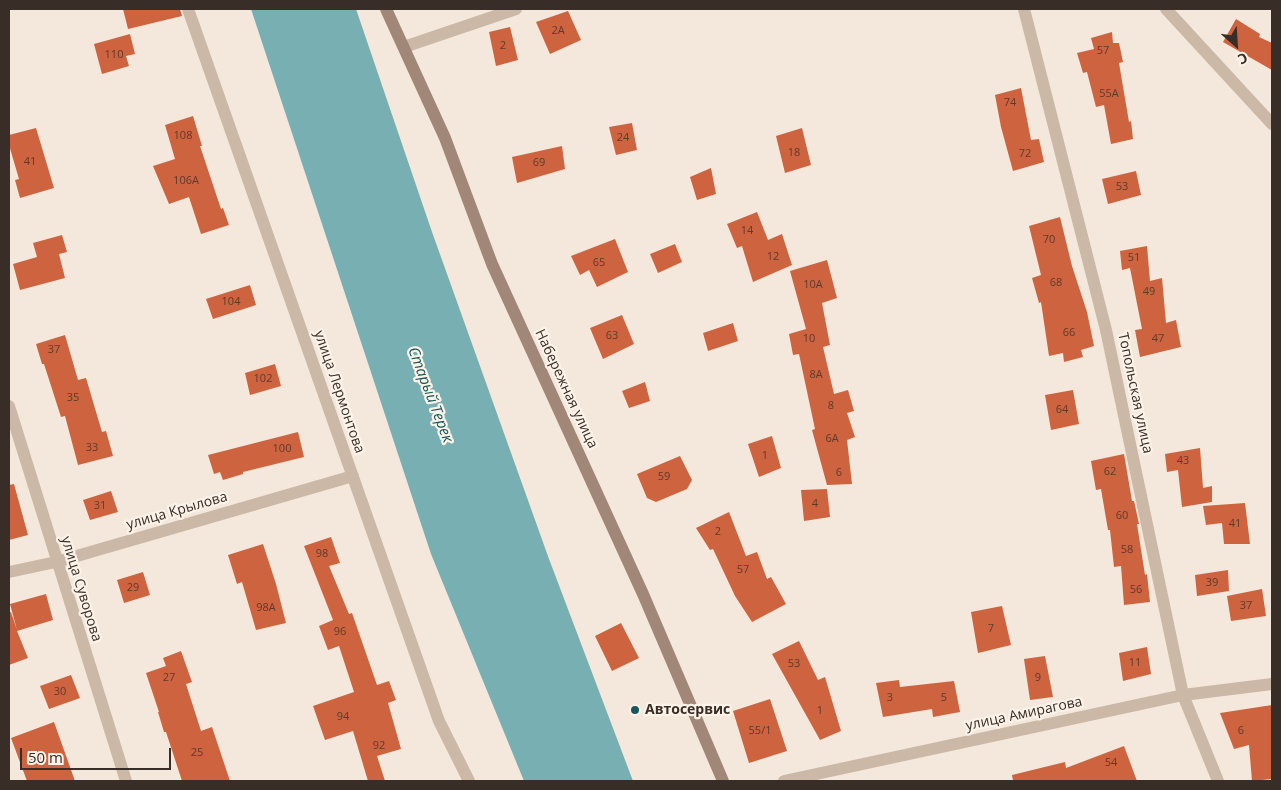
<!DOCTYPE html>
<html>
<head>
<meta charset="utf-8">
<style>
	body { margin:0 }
	#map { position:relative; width:1281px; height:790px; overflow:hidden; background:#f3e8db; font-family:"Open Sans",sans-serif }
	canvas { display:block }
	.frame { position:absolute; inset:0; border:10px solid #382d27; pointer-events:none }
	.north { position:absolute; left:1211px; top:20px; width:50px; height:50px; -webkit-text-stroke:4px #fbf2e8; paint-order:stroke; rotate:154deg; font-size:14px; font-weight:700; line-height:20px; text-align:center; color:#382d27 }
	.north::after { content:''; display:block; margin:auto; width:18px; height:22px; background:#382d27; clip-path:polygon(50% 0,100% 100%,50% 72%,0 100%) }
	.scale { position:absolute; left:20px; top:748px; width:151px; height:22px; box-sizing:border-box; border:2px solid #382d27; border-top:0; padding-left:6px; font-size:15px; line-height:18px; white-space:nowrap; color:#382d27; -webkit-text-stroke:4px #fbf2e8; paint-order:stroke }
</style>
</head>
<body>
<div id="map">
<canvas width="1281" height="790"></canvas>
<div class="frame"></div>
<div class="north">С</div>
<div class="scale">50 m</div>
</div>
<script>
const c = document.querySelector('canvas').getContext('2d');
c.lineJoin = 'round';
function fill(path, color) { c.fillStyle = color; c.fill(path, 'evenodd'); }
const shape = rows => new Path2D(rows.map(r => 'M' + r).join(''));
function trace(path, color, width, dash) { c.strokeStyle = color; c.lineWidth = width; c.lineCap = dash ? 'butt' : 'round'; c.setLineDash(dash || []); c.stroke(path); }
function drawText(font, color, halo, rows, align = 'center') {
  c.font = font + ' "Open Sans",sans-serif'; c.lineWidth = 4.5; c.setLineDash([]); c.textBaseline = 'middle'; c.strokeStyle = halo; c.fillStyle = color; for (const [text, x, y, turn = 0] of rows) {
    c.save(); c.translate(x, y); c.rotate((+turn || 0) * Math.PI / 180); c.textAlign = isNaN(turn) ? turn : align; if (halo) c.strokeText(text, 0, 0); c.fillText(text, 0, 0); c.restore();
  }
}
fill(shape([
	[251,9,356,9,432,232,549,559,633,781,524,781,431,554]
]), '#78afb2');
fill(shape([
	[123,9,180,9,182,16,128,29],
	[568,11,581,40,550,54,536,22],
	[1236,19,1260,34,1259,37,1272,43,1272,70,1223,42],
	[510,27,518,60,496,66,489,32],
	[1112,32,1113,43,1119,43,1123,62,1119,63,1129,122,1131,121,1133,139,1111,144,1104,105,1096,107,1087,72,1083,73,1077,53,1094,49,1091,38],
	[130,34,135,54,126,56,129,66,102,74,94,44],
	[1021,88,1031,140,1039,139,1044,162,1013,171,1001,127,995,95],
	[193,116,202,146,200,146,221,209,223,208,229,225,201,234,189,197,169,204,153,166,175,159,165,125],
	[632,123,637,150,616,155,609,127],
	[36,128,54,188,20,198,15,180,19,179,9,145,9,135],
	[802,128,811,165,785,173,776,136],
	[562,146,565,169,517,183,512,157],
	[711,168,716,194,697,200,690,177],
	[1136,171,1141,195,1108,204,1102,179],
	[757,212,768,240,782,234,792,265,753,282,742,246,737,248,727,224],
	[1060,217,1072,266,1087,312,1094,346,1081,350,1083,357,1064,362,1063,353,1049,356,1041,302,1039,303,1032,278,1041,275,1029,226],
	[62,235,67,252,59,254,65,278,20,290,13,264,37,257,33,243],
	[615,239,628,272,597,287,589,270,580,275,571,256],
	[675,244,682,262,658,273,650,254],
	[1147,246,1150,281,1162,278,1166,323,1176,320,1181,347,1140,357,1135,330,1142,329,1130,268,1122,270,1120,251],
	[827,260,837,298,822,303,830,345,823,347,834,394,848,390,854,411,847,413,855,437,847,440,852,484,827,485,812,430,815,429,799,354,793,355,789,334,806,329,790,271],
	[250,285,256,305,213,319,206,299],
	[622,315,634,344,603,359,590,328],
	[733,323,738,341,708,351,703,333],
	[65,335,78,380,86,378,102,432,106,431,113,456,78,465,65,416,61,417,44,364,42,364,36,344],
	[275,364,281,386,250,395,245,373],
	[645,382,650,401,629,408,622,391],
	[1073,390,1079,424,1051,430,1045,395],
	[298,432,304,457,243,472,243,474,223,480,220,472,214,474,208,455],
	[772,436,781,468,759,477,748,444],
	[1200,448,1203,488,1212,486,1212,502,1182,507,1178,470,1167,472,1165,454],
	[1124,454,1132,501,1134,501,1139,524,1137,524,1145,575,1147,574,1150,602,1124,605,1121,566,1114,567,1110,530,1108,530,1101,489,1096,490,1091,461],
	[680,456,692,480,687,489,656,502,647,498,637,474],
	[14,484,28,535,9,540,9,485],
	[827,489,830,517,804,521,801,490],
	[111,491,118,512,90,520,83,500],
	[1245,503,1250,544,1224,544,1222,523,1206,525,1203,506],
	[729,512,746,556,757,552,767,579,771,577,786,604,752,622,735,596,713,549,710,550,696,528],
	[331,537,340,563,329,566,349,614,352,613,377,685,389,681,396,700,388,703,401,749,377,756,385,781,368,781,353,731,325,740,313,706,354,692,339,646,328,650,319,626,333,620,304,546],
	[263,544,276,584,286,623,256,630,242,582,237,584,228,555],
	[1228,570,1229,591,1197,596,1195,575],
	[143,572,150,595,124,603,117,580],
	[1262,589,1266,616,1231,621,1227,596],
	[46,594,53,620,17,631,28,658,9,665,9,613,11,612,17,630,10,604],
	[1002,606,1011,645,978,653,971,612],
	[621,623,639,658,612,671,595,636],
	[799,641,818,680,825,677,841,731,820,740,772,654],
	[1147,647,1151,674,1123,681,1119,653],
	[181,651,192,682,186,684,201,731,212,727,230,781,182,781,166,732,164,732,158,712,159,712,146,673,166,666,163,658],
	[1045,656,1053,697,1030,700,1024,659],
	[71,675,80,698,49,709,40,686],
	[899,680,900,687,954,681,960,712,933,717,932,709,883,717,876,683],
	[770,699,787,751,749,763,733,711],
	[1272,705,1272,779,1252,781,1249,745,1234,749,1220,713],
	[54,722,75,781,27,781,11,738],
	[1124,746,1137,781,1013,781,1012,775,1065,762,1066,768]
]), '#ce633f');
trace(shape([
	[188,9,439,721,469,781],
	[1024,9,1106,330,1183,695,1218,781],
	[1166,9,1272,124],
	[404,47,516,9],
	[9,406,126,781],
	[9,572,56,562,353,476]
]), '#ccb8a6', 12);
trace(shape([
	[784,781,1183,695,1272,684]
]), '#ccb8a6', 12);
trace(shape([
	[386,9,445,138,492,264,643,594,723,781]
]), '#a08777', 12);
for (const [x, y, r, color] of [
	[635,710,5,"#1a575c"]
]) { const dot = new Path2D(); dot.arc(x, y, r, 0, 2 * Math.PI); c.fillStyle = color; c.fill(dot); trace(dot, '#fbf2e8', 2); }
drawText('11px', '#5e3a2d', null, [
	["2А",558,31],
	["2",503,46],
	["57",1103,51],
	["110",114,55],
	["55А",1109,94],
	["74",1010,103],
	["108",183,136],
	["24",623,138],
	["18",794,153],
	["72",1025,154],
	["41",30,162],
	["69",539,163],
	["106А",186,181],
	["53",1122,187],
	["14",747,231],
	["70",1049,240],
	["12",773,257],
	["51",1134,258],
	["65",599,263],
	["68",1056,283],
	["10А",813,285],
	["49",1149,292],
	["104",231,302],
	["66",1069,333],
	["63",612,336],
	["10",809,339],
	["47",1158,339],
	["37",54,350],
	["8А",816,375],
	["102",263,379],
	["35",73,398],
	["8",831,406],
	["64",1062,410],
	["6А",832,439],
	["33",92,448],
	["100",282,449],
	["1",765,456],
	["43",1183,461],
	["62",1110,472],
	["6",839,473],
	["59",664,477],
	["4",815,504],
	["31",100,506],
	["60",1122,516],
	["41",1235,524],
	["2",718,532],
	["58",1127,550],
	["98",322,554],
	["57",743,570],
	["39",1212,583],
	["29",133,588],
	["56",1136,590],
	["37",1246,606],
	["98А",266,608],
	["7",991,629],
	["96",340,632],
	["11",1135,663],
	["53",794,664],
	["27",169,678],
	["9",1038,678],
	["30",60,692],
	["3",890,698],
	["5",944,698],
	["1",820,711],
	["94",343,717],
	["55/1",760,731],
	["6",1241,731],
	["92",379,746],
	["25",197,753],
	["54",1111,763]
]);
drawText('14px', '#382d27', '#fbf2e8', [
	["Набережная улица",566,389,65],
	["улица Лермонтова",339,392,71],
	["Топольская улица",1135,393,78],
	["улица Крылова",177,511,-16],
	["улица Суворова",81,589,73],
	["улица Амирагова",1024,714,-12]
]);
drawText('bold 14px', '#382d27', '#fbf2e8', [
	["Автосервис",645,710]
], 'left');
drawText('italic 15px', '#1a575c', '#fbf2e8', [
	["Старый Терек",430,395,69]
]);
</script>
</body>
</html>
